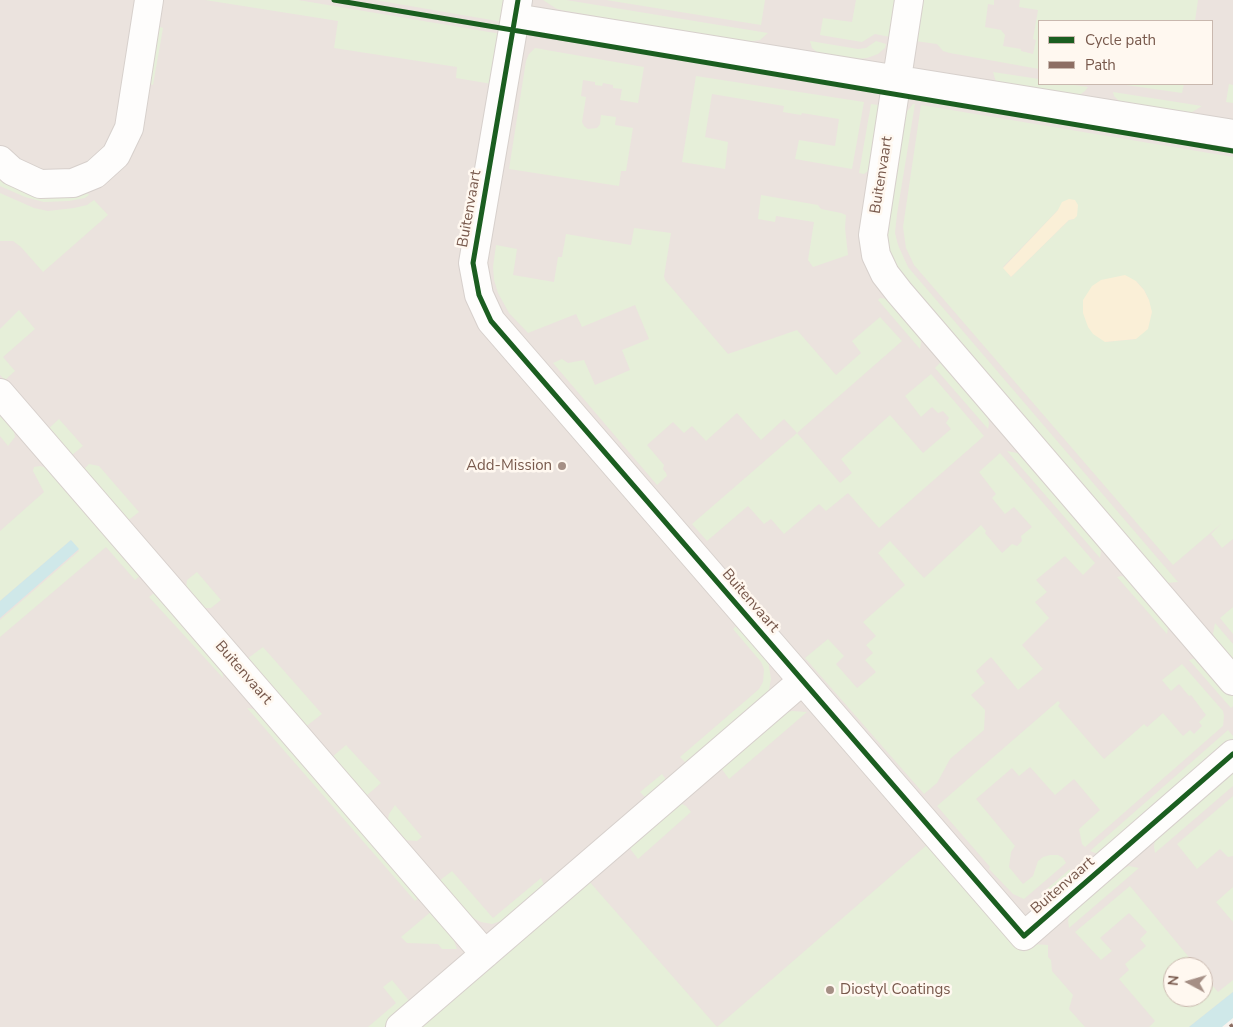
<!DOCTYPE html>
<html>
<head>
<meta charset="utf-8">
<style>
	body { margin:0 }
	#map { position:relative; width:1233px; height:1027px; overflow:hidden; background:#f8f3ee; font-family:"Nunito Sans",sans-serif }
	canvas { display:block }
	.legend { position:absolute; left:1038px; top:20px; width:175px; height:65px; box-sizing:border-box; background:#fff8f0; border:1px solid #c9b8ae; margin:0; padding:6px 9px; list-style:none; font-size:15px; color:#78594c }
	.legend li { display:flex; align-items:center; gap:10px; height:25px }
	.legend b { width:25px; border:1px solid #c9b8ae }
	.north { position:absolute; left:1163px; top:957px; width:50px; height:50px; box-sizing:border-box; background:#fff8f0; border:1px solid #c9b8ae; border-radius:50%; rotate:276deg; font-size:14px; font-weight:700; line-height:20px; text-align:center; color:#78594c }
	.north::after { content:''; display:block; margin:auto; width:18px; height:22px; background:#a58f85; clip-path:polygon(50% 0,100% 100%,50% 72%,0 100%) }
</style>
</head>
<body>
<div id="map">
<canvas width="1233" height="1027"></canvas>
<ul class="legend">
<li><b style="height:6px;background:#1b5e20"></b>Cycle path</li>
<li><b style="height:6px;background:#8d6e63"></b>Path</li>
</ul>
<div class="north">N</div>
</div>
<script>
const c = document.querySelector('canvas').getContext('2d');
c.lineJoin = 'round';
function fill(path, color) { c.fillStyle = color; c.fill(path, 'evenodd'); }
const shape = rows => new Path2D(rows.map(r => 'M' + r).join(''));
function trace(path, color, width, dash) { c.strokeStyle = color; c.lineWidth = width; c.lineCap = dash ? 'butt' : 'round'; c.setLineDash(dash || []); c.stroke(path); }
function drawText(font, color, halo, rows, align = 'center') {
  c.font = font + ' "Nunito Sans",sans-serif'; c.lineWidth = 5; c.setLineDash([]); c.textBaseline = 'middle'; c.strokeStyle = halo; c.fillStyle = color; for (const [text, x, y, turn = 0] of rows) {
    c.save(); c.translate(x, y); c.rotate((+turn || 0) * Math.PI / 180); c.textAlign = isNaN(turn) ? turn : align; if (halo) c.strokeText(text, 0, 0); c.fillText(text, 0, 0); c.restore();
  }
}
fill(shape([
	[0,0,1233,0,1233,1004,1205,1027,0,1027],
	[1039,21,1212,21,1212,84,1039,84],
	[1173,967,1203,967,1203,997,1173,997]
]), '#ebe3de');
fill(shape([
	[205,0,298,0,501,34,492,84,456,78,457,67,334,48,338,21],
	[375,0,507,0,503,22],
	[543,0,566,0,768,33,760,40,748,42,566,11,557,9],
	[606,0,765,0,761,25],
	[856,0,899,0,890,37,875,34,862,42,820,35,823,18,852,22],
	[922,0,994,0,994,5,988,4,985,27,1001,30,1005,35,1003,46,1021,49,1021,51,1033,54,1036,40,1033,39,1038,10,1019,7,1020,0,1198,0,1195,21,1039,21,1039,69,950,53,943,51,937,44,915,41],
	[160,27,163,28,153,85,148,83,157,28],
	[810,41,858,49,866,48,876,41,886,44,885,48,878,54,867,58,856,59,819,54,812,48],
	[535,48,644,67,638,103,620,100,622,89,613,88,613,85,603,83,602,86,595,85,595,82,583,80,581,96,586,97,582,122,584,126,588,129,597,128,600,124,601,115,616,117,615,125,633,128,626,171,621,171,619,186,509,169,526,61,529,54],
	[993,72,1039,79,1039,84,1067,84,1088,87,1085,91,1078,96,996,82],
	[696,76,864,102,852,169,795,159,799,140,835,146,839,119,802,113,801,115,783,112,784,106,712,94,705,137,728,142,725,169,682,162],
	[1119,84,1184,84,1182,93],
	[1229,84,1233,85,1233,103,1226,102],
	[1113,92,1202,106,1189,114,1121,103,1114,96],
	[871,104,878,105,879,108,871,169,864,174,859,173],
	[913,104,915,104,897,214,895,233,898,245,908,267,1178,582,1166,583,893,264,886,240,904,115],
	[921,105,1233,157,1233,539,1222,548,1211,534,1222,523,1173,565,914,265,906,248,903,227],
	[1058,210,1074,219,1069,220,1011,277,1003,267],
	[1136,281,1144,290,1149,300,1136,339,1105,342],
	[0,180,85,191,89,195,85,198,69,201,44,202,25,197,0,186],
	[0,193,34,208,48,211,74,208,87,205,94,200,108,215,43,272,21,247,13,241,0,241],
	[761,195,818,205,821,209,841,213,846,215,845,228,848,255,813,267,808,260,814,222,776,216,775,222,758,219],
	[634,228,671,233,664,276,665,280,728,354,797,330,836,375,861,353,852,341,880,317,902,341,797,433,840,483,852,473,841,459,890,415,923,453,951,429,946,423,949,418,943,411,938,413,932,407,921,417,905,396,931,374,984,436,879,528,848,493,826,511,819,504,784,534,771,519,764,524,748,506,707,541,692,524,797,433,784,419,761,440,737,413,706,441,692,426,684,433,673,422,647,445,664,465,663,469,666,473,667,476,657,485,553,363,562,359,568,363,584,360,595,385,630,370,622,350,649,339,635,305,582,327,576,314,528,333,509,313,498,293,494,280,493,267,496,245,517,249,513,275,554,282,558,257,562,257,566,234,631,245],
	[880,298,888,299,922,337,920,349,878,300],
	[19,310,35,329,3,357,15,371,5,380,0,375,0,329],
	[943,360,987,413,989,424,988,429,935,368],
	[0,410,13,425,15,437,8,446,0,436],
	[59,419,83,446,72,455,68,455,47,430],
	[1007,451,1022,454,1102,546,1100,558],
	[1000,453,1095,563,1083,575,1065,556,1036,580,1047,592,1035,602,1049,618,1022,645,1043,669,1018,690,991,657,976,671,985,683,971,695,985,710,984,730,950,759,937,783,924,794,805,658,828,639,844,656,836,664,857,688,876,672,865,660,873,653,866,645,876,636,863,622,905,585,878,553,890,541,924,578,981,525,986,531,985,533,1002,553,1012,544,1017,546,1022,541,1021,536,1032,527,1014,507,1005,514,992,498,996,494,979,472],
	[89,464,99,466,139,512,126,522,82,471],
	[40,466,51,469,142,574,135,580,106,547,0,637,0,620,79,551,71,540,0,601,0,531,44,492,33,471,34,467],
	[197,572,221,600,211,608,201,608,186,589,187,580],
	[1121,576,1126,577,1169,622,1167,634,1117,577],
	[157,591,222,666,223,678,149,597],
	[1233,607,1233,634,1220,618],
	[1215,623,1233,644,1233,661,1216,641,1213,634],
	[738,624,768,660,771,679,769,690,763,699,686,763,680,757,751,696,759,689,763,682,764,669,761,662,733,629],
	[263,647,322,714,304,728,247,659],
	[1196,658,1206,663,1233,695,1233,706,1231,708,1189,660],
	[1182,664,1223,711,1224,716,1223,726,1085,847,1082,844,1079,829,1100,810,1074,779,1055,795,1030,767,1019,776,1012,768,976,799,1015,846,1011,852,1009,867,1023,884,1033,876,1038,861,1043,857,1050,855,1058,855,1063,858,1066,863,1024,899,1013,894,989,869,990,867,937,806,1058,701,1060,703,1058,706,1104,759,1144,724,1147,727,1163,713,1183,736,1190,730,1194,734,1202,726,1199,722,1206,715,1191,695,1189,696,1179,684,1171,691,1162,680],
	[247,708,260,710,422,895,415,901],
	[792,711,807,712,729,779,721,768,782,714],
	[1228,730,1233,736,1233,741,1098,854,1090,851],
	[346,745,381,783,365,797,331,758],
	[1233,771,1233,786,1155,853,1154,847,1155,839],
	[662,774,667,781,647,799,640,792],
	[1233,796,1233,856,1228,857,1220,849,1197,869,1177,844],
	[680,803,686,806,691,812,638,859,631,850,630,845],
	[395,805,422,837,417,841,403,840,390,827,388,819,389,814],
	[928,844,1024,952,1032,944,1048,945,1048,957,1051,960,1052,971,1073,995,1069,1009,1085,1027,418,1027,588,880,717,1027],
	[1129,866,1139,868,1069,928,1068,920,1072,911,1120,870],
	[1070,869,1070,882,1046,901,1041,894],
	[452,871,493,918,541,878,544,885,543,890,507,919,492,924,481,922,469,916,439,881],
	[1130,886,1197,967,1173,967,1173,997,1203,997,1203,974,1218,992,1233,980,1233,992,1189,1027,1149,1027,1155,1021,1119,979,1129,970,1125,964,1146,946,1140,939,1147,932,1129,913,1100,938,1112,951,1101,960,1075,932],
	[1233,887,1233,922,1216,902],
	[433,910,451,932,457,949,442,949,438,944,407,943,401,937],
	[392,980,411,1003,384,1027,368,1027,396,1003,383,987]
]), '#e6efd9');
fill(shape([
	[1069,199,1075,200,1078,205,1077,216,1074,219,1069,220,1011,277,1003,268,1058,210,1062,202],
	[1125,275,1136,281,1144,290,1149,300,1152,312,1148,329,1136,339,1105,342,1093,334,1088,327,1083,313,1083,300,1092,286,1101,280]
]), '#faefd7');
fill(shape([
	[71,540,79,549,0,618,0,601],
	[1233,992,1233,1018,1222,1027,1189,1027]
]), '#cfe8e9');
const minor = shape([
	[518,0,473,263,479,295,491,321,1024,936,1233,754],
	[909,0,873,235,876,255,885,274,899,292,1233,681],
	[515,18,1233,134],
	[0,160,12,171,40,184,73,183,95,174,116,155,129,128,149,0],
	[0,393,485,954],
	[400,1027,802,681]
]);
trace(minor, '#d7d0cc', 30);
trace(minor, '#fefdfc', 28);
trace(shape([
	[1230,1027,1233,1025]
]), '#8d6e63', 4, [8, 4]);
trace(shape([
	[334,0,1233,151],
	[518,0,473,263,479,295,491,321,1024,936,1233,754]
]), '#1b5e20', 5);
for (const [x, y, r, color] of [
	[562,466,5,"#a58f85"],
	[830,990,5,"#a58f85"]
]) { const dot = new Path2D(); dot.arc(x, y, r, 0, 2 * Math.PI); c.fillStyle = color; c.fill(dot); trace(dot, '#fff8f0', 2); }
drawText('15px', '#78594c', '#fff8f0', [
	["Buitenvaart",882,175,-81],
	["Buitenvaart",470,209,-80],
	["Buitenvaart",750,601,49],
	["Buitenvaart",243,673,49],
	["Buitenvaart",1063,886,-41]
]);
drawText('15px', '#78594c', '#fff8f0', [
	["Add-Mission",552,466],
	["Diostyl Coatings",840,990,"left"]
], 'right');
</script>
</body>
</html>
